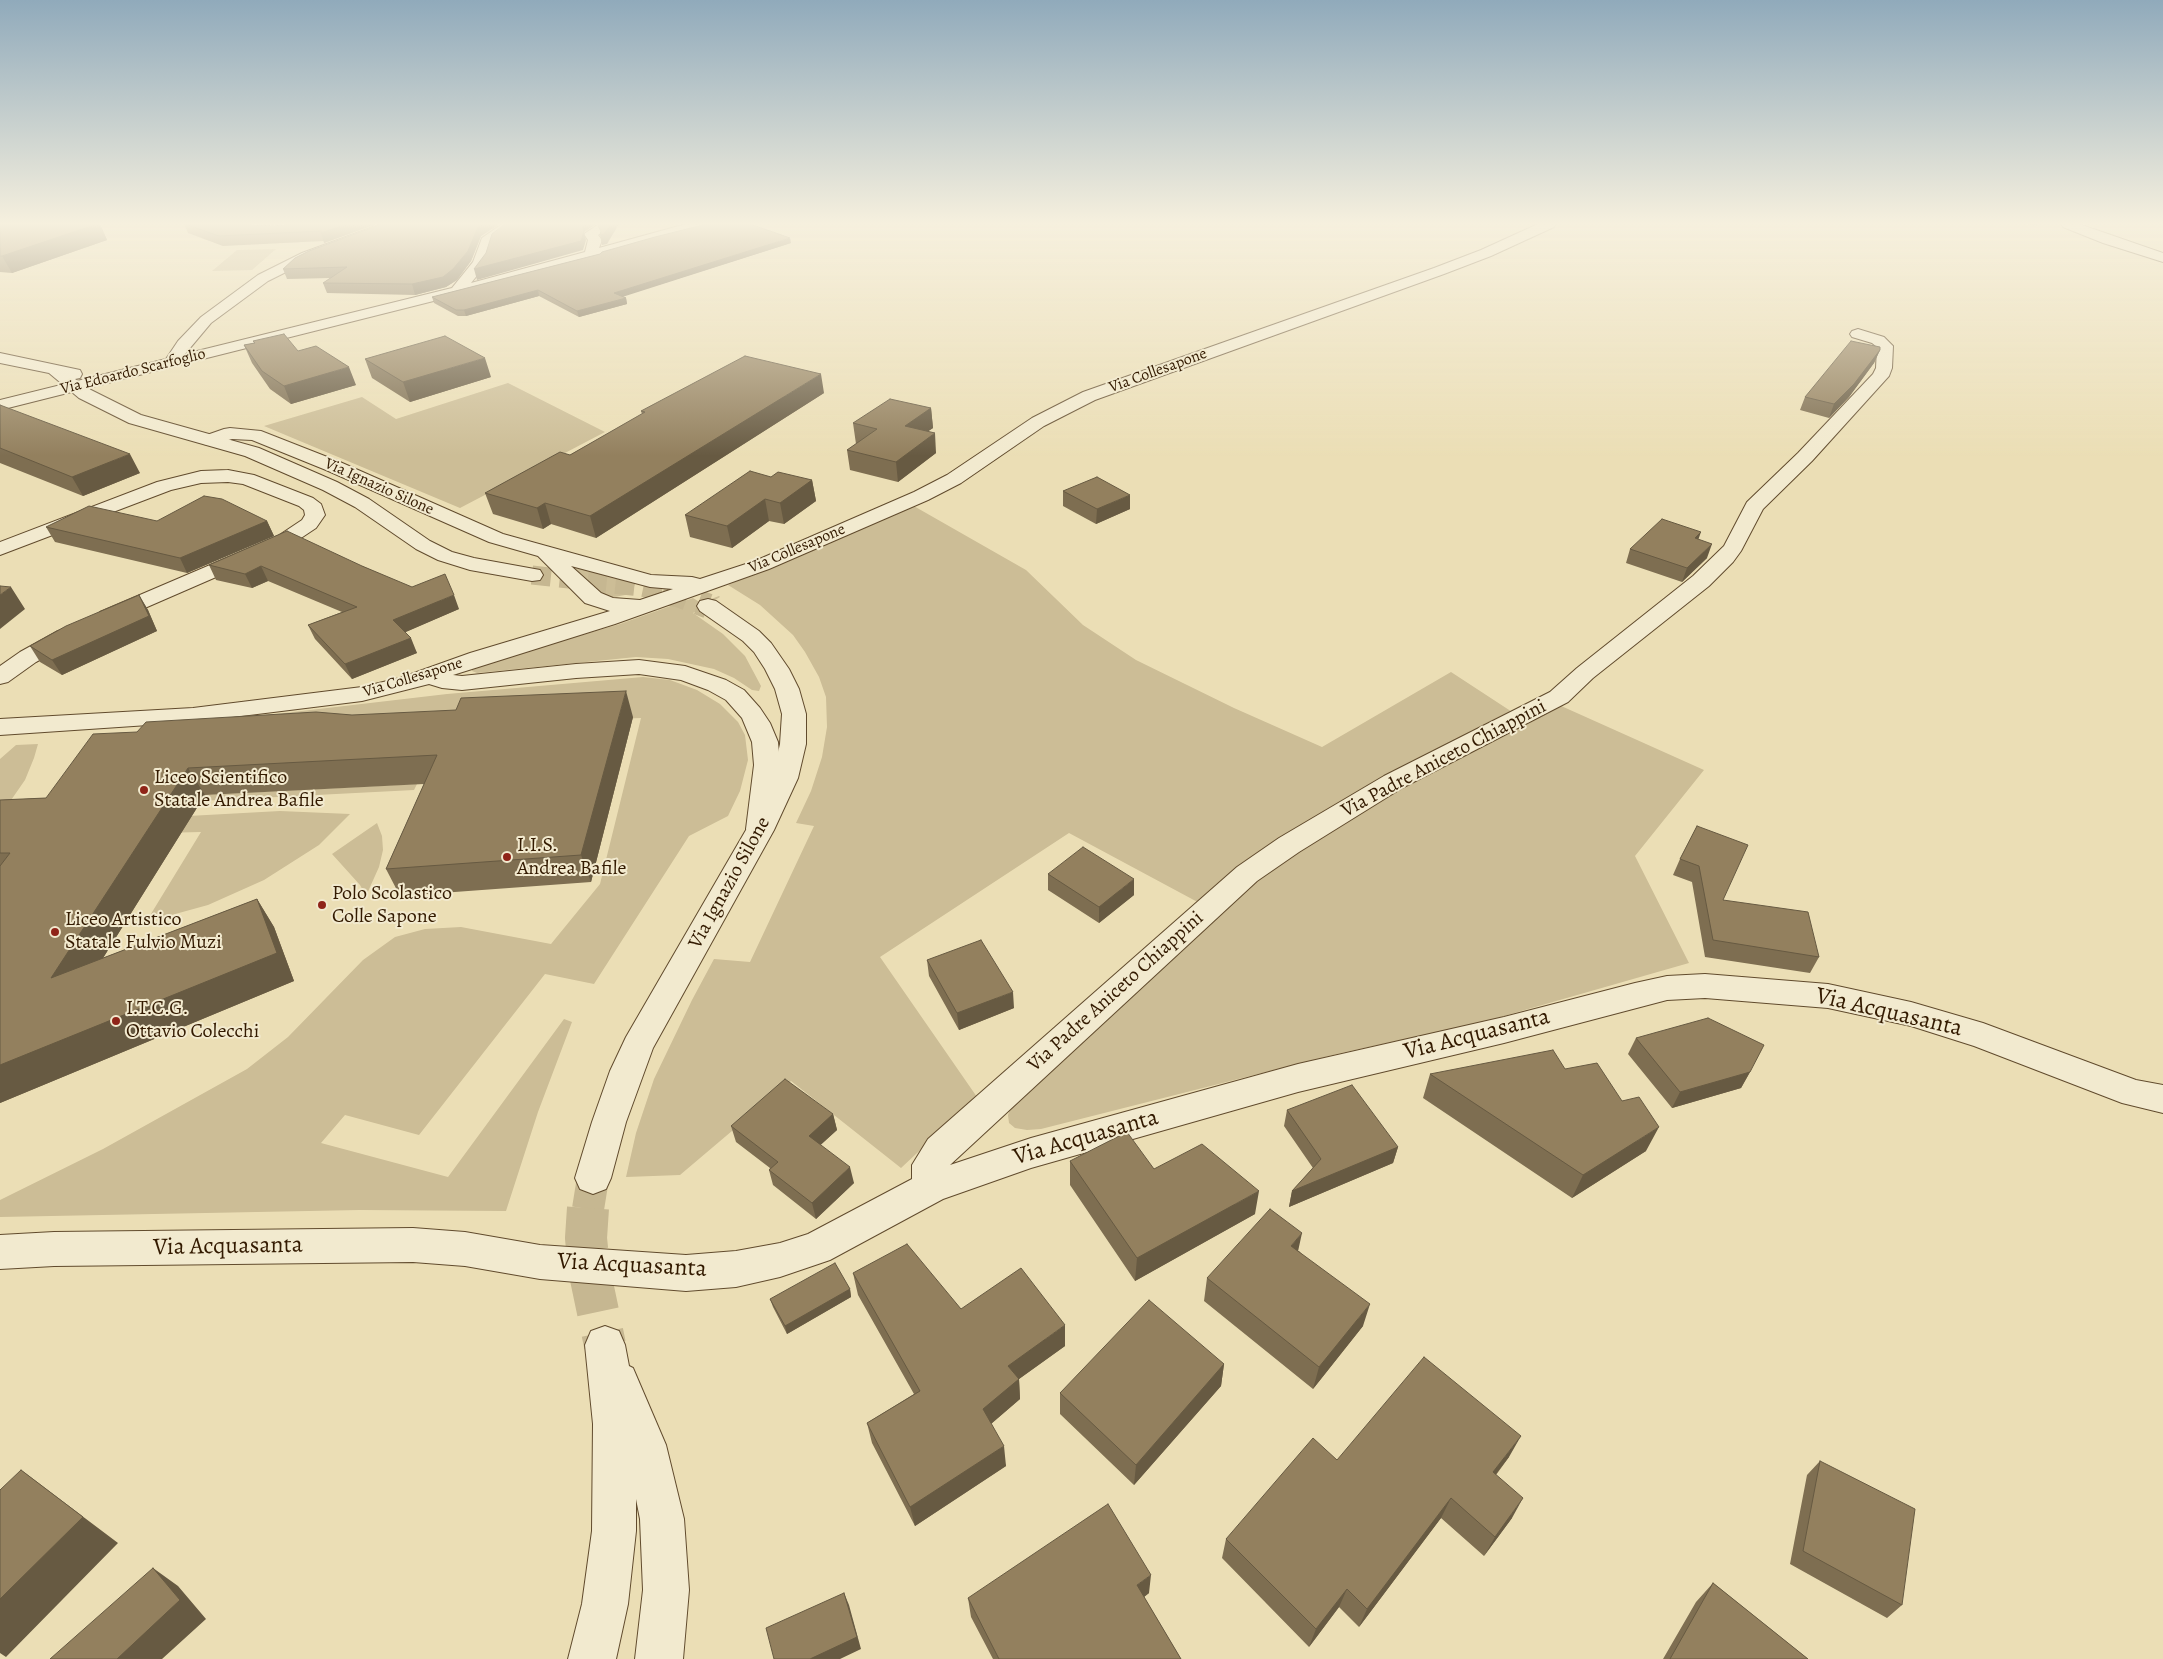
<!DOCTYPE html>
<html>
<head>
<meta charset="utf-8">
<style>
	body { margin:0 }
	canvas { display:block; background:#ebdeb5 }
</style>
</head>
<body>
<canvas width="2163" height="1659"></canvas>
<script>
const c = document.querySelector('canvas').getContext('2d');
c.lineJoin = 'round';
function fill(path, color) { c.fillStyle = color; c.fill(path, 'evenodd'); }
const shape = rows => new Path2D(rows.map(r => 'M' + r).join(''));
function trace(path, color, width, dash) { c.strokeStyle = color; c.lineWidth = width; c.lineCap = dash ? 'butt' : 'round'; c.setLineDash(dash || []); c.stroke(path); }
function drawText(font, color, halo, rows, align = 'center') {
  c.font = font + ' Alegreya,serif'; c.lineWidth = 4; c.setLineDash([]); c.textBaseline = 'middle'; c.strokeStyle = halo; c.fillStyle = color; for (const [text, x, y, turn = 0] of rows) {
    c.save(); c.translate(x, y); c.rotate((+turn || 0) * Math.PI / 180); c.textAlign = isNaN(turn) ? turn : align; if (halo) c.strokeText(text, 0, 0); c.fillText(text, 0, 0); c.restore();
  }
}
fill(shape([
	[276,249,252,270,212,271,237,250],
	[508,383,605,432,460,508,264,426,362,397,396,419],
	[912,505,1026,570,1083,625,1136,660,1234,708,1322,747,1451,672,1529,723,1559,705,1704,770,1635,856,1689,963,1476,1024,1341,1053,1041,1129,1027,1130,1015,1128,1009,1123,1008,1115,1011,1106,1218,913,1069,833,880,957,977,1097,901,1168,791,1081,680,1175,626,1177,636,1133,654,1079,692,1000,714,959,750,962,814,826,796,823,811,791,822,757,827,727,826,697,819,677,805,652,793,635,760,605,728,585],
	[580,566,633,581,635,584,633,589,625,595,609,598,604,596,573,570],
	[719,596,720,597,693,613,723,634,745,656,761,686,759,691,752,690,734,678,714,669,668,659,636,657,477,673,472,671,472,668,478,665,620,624,693,598,701,603],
	[643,677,670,680,697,690,720,704,738,722,745,735,748,760,740,791,728,816,689,836,594,984,545,974,419,1135,345,1115,321,1143,448,1177,564,1019,572,1022,538,1112,506,1211,360,1210,0,1217,0,1200,103,1149,247,1069,288,1037,363,960,395,937,425,929,461,927,551,944,600,884,641,718,472,725,216,721,447,694],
	[38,744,34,758,25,780,0,816,0,759,16,745],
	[417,784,414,790,180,802,185,796],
	[280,811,350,814,319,845,264,880,208,905,146,922,201,832,160,833,170,817],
	[377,823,382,836,383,850,379,867,366,896,360,885,332,854]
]), '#ccbd96');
trace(shape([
	[532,575,641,587,669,593]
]), '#c6b791', 19, [19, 9]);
trace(shape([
	[663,592,679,595,708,606]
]), '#c6b791', 25, [25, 12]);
trace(shape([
	[588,1209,593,1178]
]), '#c6b791', 32, [32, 16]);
trace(shape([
	[588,1208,586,1238,589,1269,605,1345]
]), '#c6b791', 42, [42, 21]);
const minor = shape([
	[381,224,400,224,398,227,312,259,268,281,211,323,185,354,452,288,473,262,482,238,502,224,517,224,493,243,487,263,471,283,585,252,588,240,584,234,599,224,616,224,598,235,602,240,599,248,686,224,707,224,705,227,602,256,601,258,521,279,0,410,0,400,166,359,178,341,201,317,258,275,302,253,381,224],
	[1538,224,1556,224,1554,227,1491,256,1444,274,1095,400,1044,426,961,483,928,500,769,569,615,624,453,675,462,676,576,664,639,660,685,666,726,680,744,690,760,708,770,723,778,742,780,765,774,829,770,836,760,838,750,836,746,829,754,765,752,742,742,718,726,700,708,690,681,680,639,674,576,678,462,690,442,688,429,684,362,701,193,722,0,735,0,719,193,708,362,687,400,678,470,653,610,611,585,603,538,556,489,542,326,470,252,440,232,439,210,445,204,444,201,440,204,436,224,429,230,428,261,431,340,462,503,534,651,575,692,577,700,579,755,561,914,492,947,475,1032,418,1083,392,1434,268,1481,250,1538,224],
	[571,566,650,587,673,589,640,600,613,598,601,593,571,566],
	[2061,224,2079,224,2163,253,2163,262,2103,243,2063,227,2061,224],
	[1858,329,1884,337,1893,346,1892,368,1889,376,1812,461,1763,509,1741,551,1733,562,1709,586,1593,678,1568,702,1402,788,1299,852,1257,881,950,1165,1031,1138,1298,1064,1504,1017,1635,983,1667,976,1705,974,1828,984,1911,1002,1983,1023,2136,1080,2163,1085,2163,1113,2122,1103,1974,1046,1911,1026,1828,1008,1705,998,1667,1000,1504,1043,1298,1092,1031,1168,943,1199,830,1260,780,1277,736,1287,686,1291,540,1279,465,1266,413,1262,54,1266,0,1269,0,1235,54,1232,413,1228,465,1232,540,1245,686,1255,736,1251,780,1243,808,1234,912,1179,912,1165,928,1139,1237,867,1279,838,1384,776,1550,692,1577,668,1693,576,1724,546,1747,502,1798,453,1873,374,1876,368,1877,347,1872,343,1852,337,1850,334,1852,331,1858,329],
	[228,470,254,475,313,498,321,504,325,515,316,528,292,544,108,624,100,622,97,617,100,612,278,536,302,520,305,515,304,510,299,506,243,484,228,482,201,483,171,490,0,555,0,542,157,482,201,471,228,470],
	[66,629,74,631,77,636,74,641,36,662,8,682,0,684,0,666,20,652,58,631,66,629]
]);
const tertiary = shape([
	[0,353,80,370,82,374,80,378,75,379,91,390,141,415,259,448,337,482,369,499,430,541,452,552,474,558,540,570,543,575,540,580,532,581,470,570,438,560,416,549,355,507,323,490,245,456,129,423,79,398,49,373,0,363,0,353],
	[708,599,716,601,759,631,771,643,789,669,799,689,806,714,806,744,798,778,774,830,653,1048,626,1122,611,1178,606,1189,593,1194,580,1189,575,1178,592,1122,610,1071,626,1037,746,830,772,778,780,744,782,714,775,689,765,669,754,652,743,641,700,611,697,606,700,601,708,599],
	[605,1326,619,1331,625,1345,629,1366,633,1368,666,1445,684,1519,689,1590,683,1659,635,1659,643,1590,640,1519,636,1499,636,1531,628,1604,616,1659,568,1659,582,1604,592,1531,593,1424,585,1345,591,1331,605,1326]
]);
trace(minor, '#614b2d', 2);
trace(tertiary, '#614b2d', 2);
fill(minor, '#f2eacf');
fill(tertiary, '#f2eacf');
fill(shape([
	[0,224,100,224,107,240,12,273,0,272],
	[184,224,274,226,376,224,324,243,324,241,223,246,188,233],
	[382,224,499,224,481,236,471,261,457,280,446,287,415,295,327,293,323,283,331,278,287,279,283,269],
	[2025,224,2038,224,2037,226],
	[791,243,623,296,626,298,627,304,579,317,539,296,466,316,458,316,434,303,432,297,600,254],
	[253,341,298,351,356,385,291,404,270,389,252,363,244,345,254,343],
	[1880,350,1874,363,1849,397,1829,418,1800,410,1805,397],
	[365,359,491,377,410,402,372,378],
	[824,393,596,538,551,524,543,529,493,514,485,493,570,455,642,414,641,411],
	[0,405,140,473,83,496,0,463],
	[931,408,933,428,928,431,936,453,898,482,850,470,847,450,856,444,853,423],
	[771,477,812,480,816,501,784,524,769,521,732,548,690,537,685,515],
	[1063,491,1130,509,1096,524,1063,506],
	[157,521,267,521,274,536,187,573,55,542,46,527],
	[1698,539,1707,558,1682,582,1626,563,1630,549],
	[209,565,362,566,459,609,405,632,417,653,352,679,315,639,308,625,342,612,268,581,252,588,216,580],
	[139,595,148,610,157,631,62,675,40,662,30,646],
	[352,715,633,717,591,882,400,896,386,869,424,784,205,795,103,958,257,899,274,927,294,981,0,1103,0,800,46,798,137,732],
	[1697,826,1723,900,1819,957,1810,973,1705,957,1692,882,1673,875,1680,859],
	[1048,874,1134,895,1099,923,1048,890],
	[927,960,1014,1008,959,1030,929,976],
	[1636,1038,1750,1072,1741,1088,1672,1108,1628,1054],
	[1565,1069,1646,1151,1572,1198,1423,1098,1430,1074],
	[1287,1110,1398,1147,1393,1163,1289,1207,1292,1191,1313,1168,1284,1126],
	[833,1114,837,1130,820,1145,854,1183,816,1219,773,1185,769,1170,770,1168,736,1142,731,1126],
	[1070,1161,1154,1169,1255,1214,1135,1281,1070,1185],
	[1299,1251,1363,1326,1313,1389,1204,1301,1207,1278],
	[853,1273,961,1309,1065,1346,1019,1379,1020,1399,991,1424,1006,1466,915,1526,872,1443,867,1423,914,1394,858,1295],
	[850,1289,851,1297,787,1334,773,1307,770,1299],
	[1224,1364,1221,1386,1134,1485,1060,1414,1060,1393],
	[1509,1457,1496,1475,1512,1518,1484,1556,1441,1518,1359,1627,1339,1607,1309,1647,1222,1558,1226,1539,1337,1460],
	[1820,1461,1902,1605,1887,1618,1790,1564,1807,1475],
	[1713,1583,1808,1659,1663,1659,1696,1602],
	[1149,1593,1144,1597,1181,1659,993,1659,971,1617,968,1598]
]), '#7e6e51');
fill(shape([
	[97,224,100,224,107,240,12,273,2,256],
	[346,224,376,224,324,243,321,233],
	[482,224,499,224,481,236,471,261,457,280,446,287,415,295,412,284],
	[581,224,596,224,584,232,586,240,583,250,477,280,474,269],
	[611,224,619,224,607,244,602,245,600,235],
	[790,238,791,243,616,299,614,293],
	[538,290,539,296,466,316,464,310],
	[626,298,627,304,579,317,577,311],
	[1880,350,1874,363,1849,397,1829,418,1834,404],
	[485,358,491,377,410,402,403,382],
	[349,367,356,385,291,404,284,386],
	[821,374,824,393,596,538,590,516],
	[931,408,933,428,907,446,905,426],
	[935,433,936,453,898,482,896,462],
	[130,454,140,473,83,496,72,477],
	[812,480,816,501,784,524,780,503],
	[1130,495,1130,509,1096,524,1097,509],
	[765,499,769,521,732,548,727,526],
	[545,503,551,524,543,529,537,508],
	[267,521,274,536,187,573,180,558],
	[1701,532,1696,546,1695,538],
	[1712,544,1707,558,1682,582,1687,568],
	[261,566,268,581,252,588,245,574],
	[11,587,25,609,0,629,0,595],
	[139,595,148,610,157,631,62,675,52,660],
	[454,595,459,609,399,635,393,620],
	[411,638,417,653,352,679,345,664],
	[626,691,633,717,591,882,581,855],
	[188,768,205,795,73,1006,51,978],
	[1134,879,1134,895,1099,923,1099,907],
	[257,899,274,927,294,981,0,1103,0,1065],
	[1013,992,1014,1008,959,1030,957,1013],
	[1750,1072,1741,1088,1672,1108,1680,1092],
	[833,1114,837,1130,813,1152,809,1136],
	[1659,1127,1646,1151,1572,1198,1583,1175],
	[1398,1147,1393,1163,1289,1207,1292,1191],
	[850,1167,854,1183,816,1219,812,1203],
	[1259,1191,1255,1214,1135,1281,1137,1258],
	[1302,1233,1297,1256,1291,1246],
	[850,1289,851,1297,787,1334,785,1326],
	[1370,1304,1363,1326,1313,1389,1319,1367],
	[1065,1325,1065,1346,1019,1379,1020,1399,985,1429,983,1409,1008,1366],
	[1224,1364,1221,1386,1134,1485,1136,1465],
	[1521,1436,1509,1457,1482,1492,1493,1472],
	[1004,1446,1006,1466,915,1526,910,1507],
	[21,1470,118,1543,6,1657,0,1653,0,1599],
	[1451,1498,1441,1518,1359,1627,1367,1609],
	[1523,1498,1512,1518,1484,1556,1495,1537],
	[153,1568,178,1586,206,1619,162,1659,117,1659],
	[1151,1575,1149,1593,1135,1604,1137,1585],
	[1347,1589,1339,1607,1309,1647,1316,1629],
	[844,1593,849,1605,861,1649,840,1659,810,1659]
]), '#675a42');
const building = shape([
	[0,224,97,224,2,256,0,256,0,224],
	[185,224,247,224,252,225,274,226,293,224,346,224,321,233,322,231,219,236,185,224],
	[382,224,482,224,478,227,468,251,453,269,443,277,412,284,323,283,347,267,283,269,295,258,309,251,382,224],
	[505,224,581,224,584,231,581,241,474,269,486,253,492,234,505,224],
	[601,224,611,224,604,234,600,235,601,231,598,226,601,224],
	[707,224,750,224,790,238,614,293,626,298,577,311,538,290,464,310,456,310,432,297,600,254,602,252,655,237,707,224],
	[284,334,298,351,316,346,349,367,284,386,262,371,244,345,255,343,253,341,284,334],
	[445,336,485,358,403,382,365,359,445,336],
	[1851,341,1880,347,1880,350,1854,384,1834,404,1805,397,1851,341],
	[745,356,821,374,590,516,545,503,537,508,485,493,560,452,570,455,645,412,641,411,745,356],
	[890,399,931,408,905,426,935,433,896,462,847,450,877,429,853,423,890,399],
	[0,405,130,454,72,477,0,448,0,405],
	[750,471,771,477,778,472,812,480,780,503,765,499,727,526,685,515,750,471],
	[1097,477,1130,495,1097,509,1063,491,1097,477],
	[204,496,222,499,267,521,180,558,46,527,89,506,157,521,204,496],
	[1662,519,1701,532,1695,538,1712,544,1687,568,1630,549,1662,519],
	[287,531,362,566,412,587,445,574,454,595,393,620,411,638,345,664,308,625,357,607,261,566,245,574,209,565,287,531],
	[0,586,11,587,0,595,0,586],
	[139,595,149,616,52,660,30,646,66,626,139,595],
	[626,691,581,855,386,869,437,755,188,768,51,978,257,899,277,953,0,1065,0,866,10,853,0,853,0,800,46,798,93,734,137,732,146,722,316,712,352,715,456,710,461,698,626,691],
	[1697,826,1748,845,1723,900,1808,912,1819,957,1713,940,1699,866,1680,859,1697,826],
	[1083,847,1134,879,1099,907,1048,874,1083,847],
	[981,940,1013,992,957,1013,927,960,981,940],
	[1708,1018,1764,1045,1750,1072,1680,1092,1636,1038,1708,1018],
	[1553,1050,1565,1069,1597,1063,1622,1101,1639,1097,1659,1127,1583,1175,1430,1074,1553,1050],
	[785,1079,833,1114,809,1136,850,1167,812,1203,769,1170,778,1162,731,1126,785,1079],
	[1352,1085,1398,1147,1292,1191,1321,1159,1287,1110,1352,1085],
	[1127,1132,1154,1169,1202,1144,1259,1191,1137,1258,1070,1161,1127,1132],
	[1270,1209,1302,1233,1291,1246,1370,1304,1319,1367,1207,1278,1270,1209],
	[907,1244,961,1309,1021,1268,1065,1325,1008,1366,1019,1379,983,1409,1004,1446,910,1507,867,1423,920,1391,853,1273,907,1244],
	[835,1263,850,1289,785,1326,770,1299,835,1263],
	[1149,1300,1224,1364,1136,1465,1060,1393,1149,1300],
	[1424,1357,1521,1436,1493,1472,1523,1498,1495,1537,1451,1498,1367,1609,1347,1589,1316,1629,1226,1539,1313,1438,1337,1460,1424,1357],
	[1820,1461,1915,1509,1902,1605,1803,1551,1820,1461],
	[21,1470,83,1517,0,1599,0,1490,21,1470],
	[1108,1504,1151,1575,1137,1585,1181,1659,999,1659,968,1598,1108,1504],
	[153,1568,180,1600,117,1659,50,1659,153,1568],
	[1713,1583,1808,1659,1670,1659,1713,1583],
	[844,1593,857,1637,810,1659,774,1659,766,1628,844,1593]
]);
fill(building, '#93805e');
trace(building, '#675a42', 1);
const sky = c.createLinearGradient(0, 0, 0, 456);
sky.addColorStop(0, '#90aabb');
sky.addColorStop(0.49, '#f6f0de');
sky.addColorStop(1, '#f6f0de00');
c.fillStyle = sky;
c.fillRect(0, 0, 2163, 456);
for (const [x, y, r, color] of [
	[144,790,5,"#8f2418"],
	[507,857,5,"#8f2418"],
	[322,905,5,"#8f2418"],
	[55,932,5,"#8f2418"],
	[116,1021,5,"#8f2418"]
]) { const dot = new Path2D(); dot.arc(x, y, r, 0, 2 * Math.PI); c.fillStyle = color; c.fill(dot); trace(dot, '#f2eacf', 2); }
drawText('16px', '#331a00', '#f2eacf', [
	["Via Collesapone",1158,371,-20],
	["Via Edoardo Scarfoglio",133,372,-14],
	["Via Ignazio Silone",379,487,24],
	["Via Collesapone",797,549,-23],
	["Via Collesapone",413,678,-17]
]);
drawText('20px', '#331a00', '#f2eacf', [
	["Via Padre Aniceto Chiappini",1444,759,-28],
	["Via Ignazio Silone",730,883,-61],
	["Via Padre Aniceto Chiappini",1116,992,-42]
]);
drawText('20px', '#331a00', '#f2eacf', [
	["Liceo Scientifico",154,778],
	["Statale Andrea Bafile",154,801],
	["I.I.S.",517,846],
	["Andrea Bafile",517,869],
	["Polo Scolastico",332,894],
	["Colle Sapone",332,917],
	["Liceo Artistico",65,920],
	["Statale Fulvio Muzi",65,943],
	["I.T.C.G.",126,1009],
	["Ottavio Colecchi",126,1032]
], 'left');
drawText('24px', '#331a00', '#f2eacf', [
	["Via Acquasanta",1889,1013,13],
	["Via Acquasanta",1477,1035,-14],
	["Via Acquasanta",1086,1138,-16],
	["Via Acquasanta",228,1247,-1],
	["Via Acquasanta",632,1266,3]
]);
</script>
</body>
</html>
